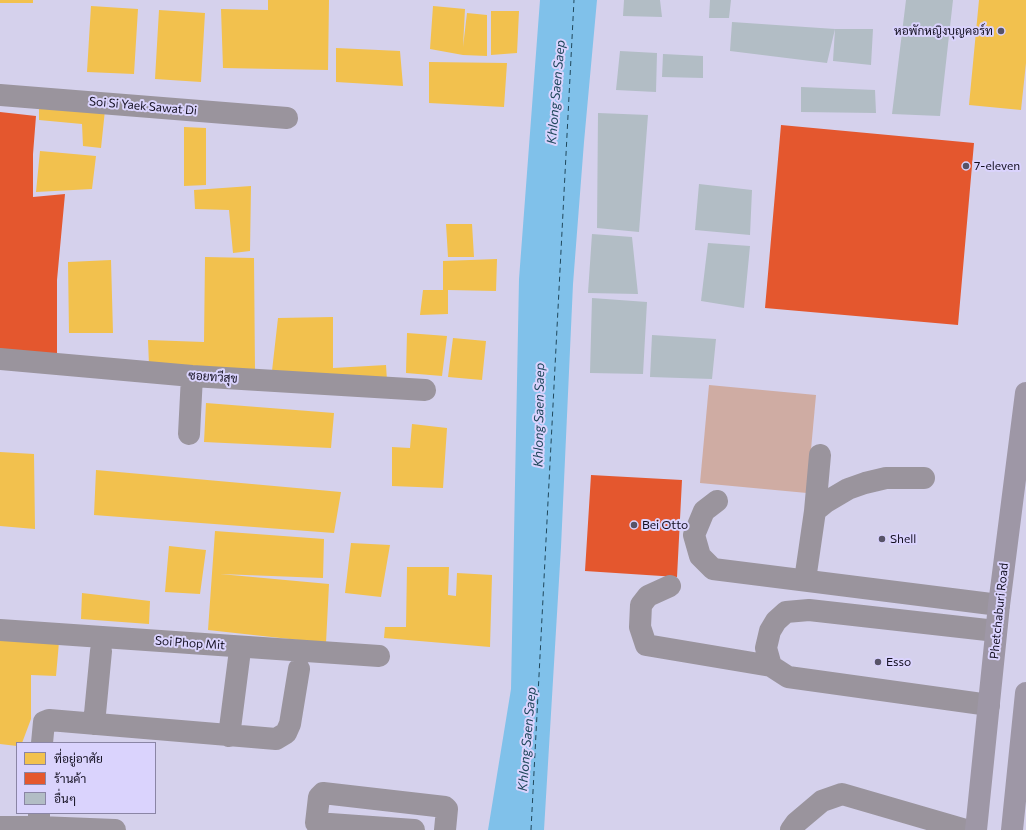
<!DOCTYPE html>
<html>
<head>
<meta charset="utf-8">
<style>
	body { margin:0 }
	#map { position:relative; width:1026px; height:830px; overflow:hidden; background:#d5d1ec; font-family:Commissioner,Sarabun,sans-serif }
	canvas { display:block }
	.legend { position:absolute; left:16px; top:742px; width:140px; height:72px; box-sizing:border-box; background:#dad3fd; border:1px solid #8a85a5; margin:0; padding:5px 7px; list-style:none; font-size:12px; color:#130f20 }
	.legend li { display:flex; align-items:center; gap:8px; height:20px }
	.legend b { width:20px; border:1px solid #8a85a5 }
</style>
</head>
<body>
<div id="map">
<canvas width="1026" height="830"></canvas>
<ul class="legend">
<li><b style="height:11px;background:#f2c14e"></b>ที่อยู่อาศัย</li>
<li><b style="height:11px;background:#e4572e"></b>ร้านค้า</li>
<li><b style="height:11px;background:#b2bdc5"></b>อื่นๆ</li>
</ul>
</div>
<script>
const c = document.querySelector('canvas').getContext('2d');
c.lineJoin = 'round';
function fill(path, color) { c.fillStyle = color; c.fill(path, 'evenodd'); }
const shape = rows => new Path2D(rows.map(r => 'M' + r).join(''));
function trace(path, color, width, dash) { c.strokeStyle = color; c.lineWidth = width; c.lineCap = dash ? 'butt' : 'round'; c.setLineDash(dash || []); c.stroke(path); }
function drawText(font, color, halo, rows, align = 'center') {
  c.font = font + ' Commissioner,Sarabun,sans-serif'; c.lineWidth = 4; c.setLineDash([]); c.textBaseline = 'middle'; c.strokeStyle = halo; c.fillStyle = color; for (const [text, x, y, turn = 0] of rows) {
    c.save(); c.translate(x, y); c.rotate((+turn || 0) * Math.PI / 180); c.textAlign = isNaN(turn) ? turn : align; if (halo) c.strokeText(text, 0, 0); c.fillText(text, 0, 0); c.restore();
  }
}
fill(shape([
	[709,385,816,395,807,493,700,483]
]), '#cfaca3');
fill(shape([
	[540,0,597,0,584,142,573,284,561,547,544,830,488,830,511,689,519,279]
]), '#80c1ea');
fill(shape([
	[0,0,33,0,33,3,0,3],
	[268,0,329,0,328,70,223,68,221,9,268,10],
	[979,0,1026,0,1026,63,1021,110,969,105],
	[91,6,138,9,134,74,87,72],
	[433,6,465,9,463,47,467,13,487,15,487,56,463,55,430,49],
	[159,10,205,13,201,82,155,79],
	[491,11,519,11,517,53,491,55],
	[336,48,400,51,403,86,336,82],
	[429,62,507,63,504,107,429,103],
	[39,105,105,110,101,148,83,146,82,124,39,120],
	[184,127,206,128,206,185,184,186],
	[40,151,96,156,92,189,36,192],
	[251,186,250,251,233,253,229,210,195,209,194,190],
	[446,224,472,224,474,257,448,257],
	[205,257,254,258,255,372,149,365,148,340,204,342],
	[497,259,496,291,448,290,448,314,420,315,423,290,443,290,443,261],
	[111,260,113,333,69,333,68,262],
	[333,317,333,368,386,365,387,381,272,371,278,318],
	[407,333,447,336,442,376,406,373],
	[453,338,486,341,482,380,448,377],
	[206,403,334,413,331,448,204,442],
	[412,424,447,428,443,488,392,486,392,447,410,448],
	[0,452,34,454,35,529,0,526],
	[96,470,341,492,334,533,94,515],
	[215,531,324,539,323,578,220,574,329,584,326,643,208,630],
	[351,543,390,545,381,597,345,593],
	[169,546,206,550,200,594,165,592],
	[407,567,449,567,448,595,456,596,457,573,492,575,490,647,384,638,385,627,406,627],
	[82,593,150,601,149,624,81,619],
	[0,637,59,642,56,676,31,675,31,719,22,743,17,743,17,746,0,744]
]), '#f2c14e');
fill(shape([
	[0,112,36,116,33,154,33,197,65,194,57,280,57,359,0,355],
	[781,125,974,143,958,325,765,308],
	[591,475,682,480,677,577,585,571]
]), '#e4572e');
trace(shape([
	[531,830,574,0]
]), '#20485c', 1, [5, 4]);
fill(shape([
	[624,0,660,0,662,17,623,16],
	[710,0,731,0,729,18,709,18],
	[906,0,953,0,940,116,892,114],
	[732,22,835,29,827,63,730,51],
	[835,29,873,29,871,65,833,61],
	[620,51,657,53,656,92,616,90],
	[663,54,703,56,703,78,662,77],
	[801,87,875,90,876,113,801,112],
	[598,113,648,115,639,232,597,228],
	[699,184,752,190,750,235,695,230],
	[592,234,632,237,638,294,588,293],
	[708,243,750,246,744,308,701,301],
	[592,298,647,302,643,374,590,373],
	[652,335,716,339,712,379,650,377]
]), '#b2bdc5');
trace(shape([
	[0,95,287,118],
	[0,359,192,376,425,390],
	[189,434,192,376],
	[717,501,704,511,694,535,700,556,713,569,999,605],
	[815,511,820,455],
	[805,580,815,511,826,502,848,489,865,483,886,478,924,478],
	[670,586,648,596,641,605,640,627,646,645,771,666],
	[0,630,379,656],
	[989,705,788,677,771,666,766,648,770,631,776,621,786,612,809,610,996,631],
	[94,724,101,651],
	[229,736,239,658],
	[42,743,44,722,49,720,276,739,286,733,290,724,299,669],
	[0,827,39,827,39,813],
	[39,830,39,827,115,830],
	[414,830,316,823,319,797,323,793,445,807,447,809,445,830],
	[791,830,796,823,822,801,842,794,966,830]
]), '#9a949d', 22);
trace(shape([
	[976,830,999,605,1026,393],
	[1012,830,1026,693]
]), '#9e97a6', 22);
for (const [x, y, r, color] of [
	[1001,31,4,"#575367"],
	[966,166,4,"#575367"],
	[634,525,4,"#575367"],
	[882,539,4,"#575367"],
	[878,662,4,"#575367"]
]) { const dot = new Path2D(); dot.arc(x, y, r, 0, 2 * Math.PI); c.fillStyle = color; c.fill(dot); trace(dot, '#dad3fd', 1.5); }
drawText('12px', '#130f20', '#dad3fd', [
	["หอพักหญิงบุญคอร์ท",993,31,"right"],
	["7-eleven",974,166],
	["Bei Otto",642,525],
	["Shell",890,539],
	["Esso",886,662]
], 'left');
drawText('12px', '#130f20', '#dad3fd', [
	["Soi Si Yaek Sawat Di",143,106,5],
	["ซอยทวีสุข",213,377,4],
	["Phetchaburi Road",999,611,-84],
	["Soi Phop Mit",190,643,4]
]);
drawText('italic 13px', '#20485c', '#dad3fd', [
	["Khlong Saen Saep",556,92,-85],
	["Khlong Saen Saep",539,415,-89],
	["Khlong Saen Saep",527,739,-85]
]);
</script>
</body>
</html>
